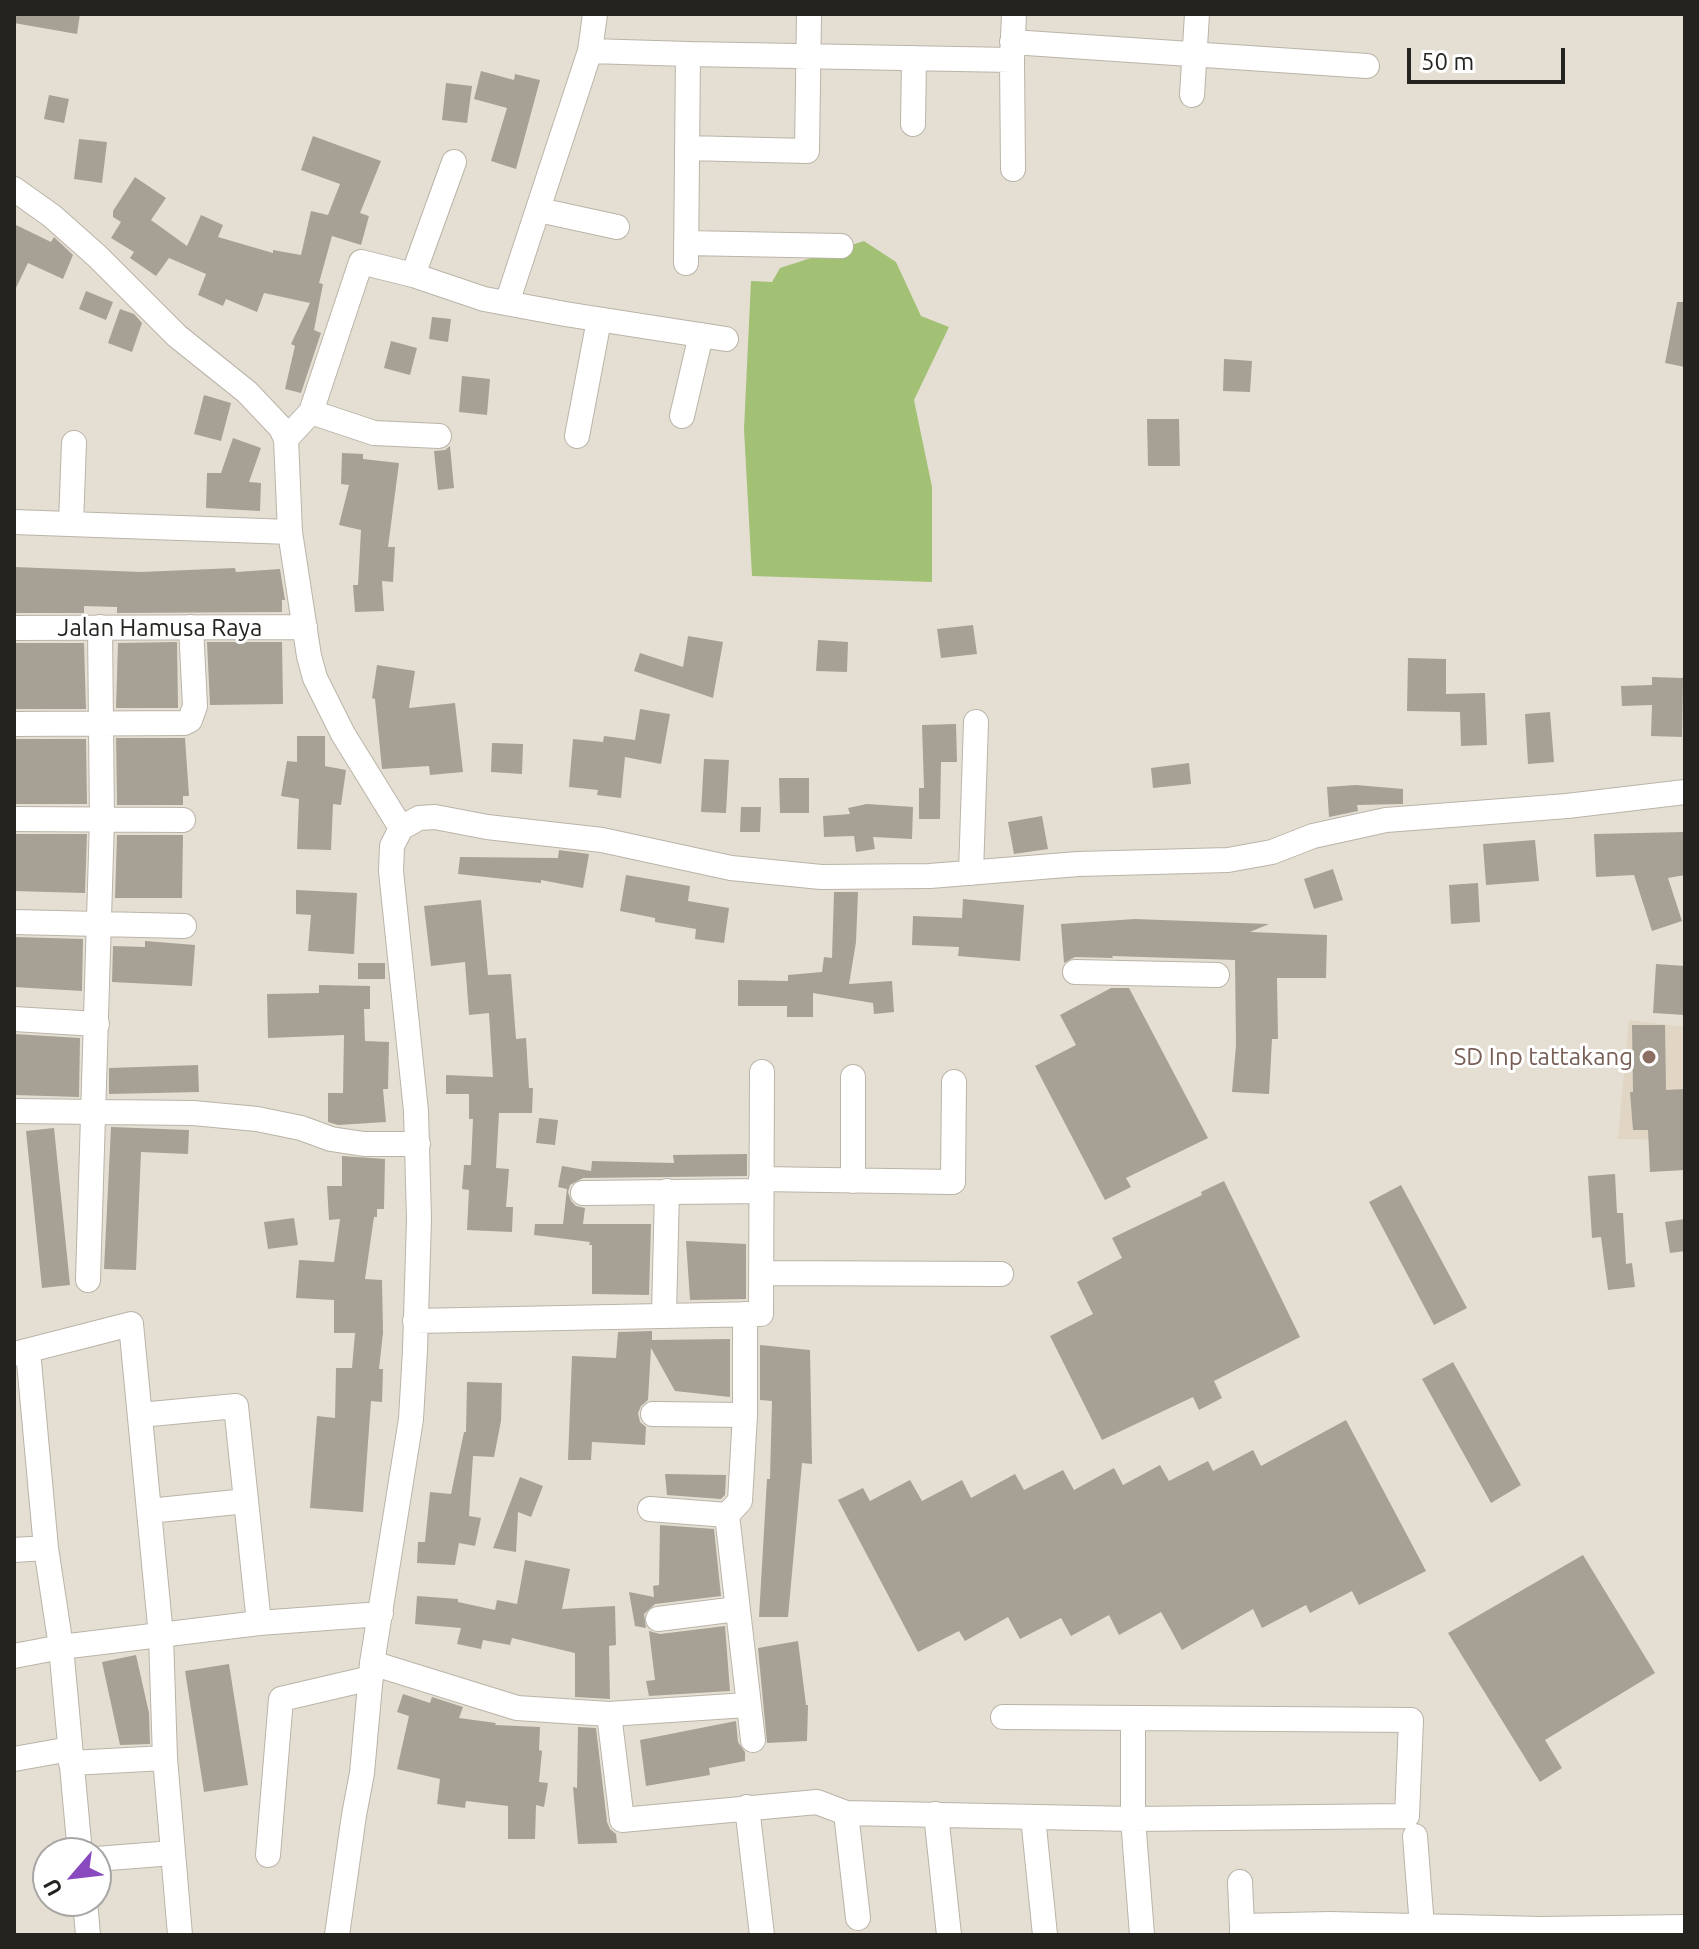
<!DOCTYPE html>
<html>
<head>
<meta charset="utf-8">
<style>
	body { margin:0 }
	#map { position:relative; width:1699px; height:1949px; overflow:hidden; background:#e5dfd3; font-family:Ubuntu,sans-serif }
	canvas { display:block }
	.frame { position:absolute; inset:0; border:16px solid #25231f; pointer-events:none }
	.north { position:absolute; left:32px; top:1837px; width:80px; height:80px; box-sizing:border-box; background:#fff; border:2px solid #a8a7a5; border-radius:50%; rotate:242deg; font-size:22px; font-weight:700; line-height:32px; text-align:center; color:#25231f }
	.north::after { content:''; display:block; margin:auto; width:28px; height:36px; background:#8a4abf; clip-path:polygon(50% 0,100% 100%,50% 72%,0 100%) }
	.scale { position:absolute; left:1407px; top:48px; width:158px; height:36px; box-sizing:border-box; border:4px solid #25231f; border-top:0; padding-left:10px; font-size:24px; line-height:28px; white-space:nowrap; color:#25231f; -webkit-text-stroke:6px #fff; paint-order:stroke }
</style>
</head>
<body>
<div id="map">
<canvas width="1699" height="1949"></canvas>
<div class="frame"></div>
<div class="north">U</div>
<div class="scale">50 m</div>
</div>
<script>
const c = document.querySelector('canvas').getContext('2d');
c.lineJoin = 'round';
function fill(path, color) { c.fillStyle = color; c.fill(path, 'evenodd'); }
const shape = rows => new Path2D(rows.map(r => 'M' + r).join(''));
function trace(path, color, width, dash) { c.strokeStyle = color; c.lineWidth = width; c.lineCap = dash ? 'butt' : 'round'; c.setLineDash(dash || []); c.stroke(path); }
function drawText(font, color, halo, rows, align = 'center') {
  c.font = font + ' Ubuntu,sans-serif'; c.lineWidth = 6; c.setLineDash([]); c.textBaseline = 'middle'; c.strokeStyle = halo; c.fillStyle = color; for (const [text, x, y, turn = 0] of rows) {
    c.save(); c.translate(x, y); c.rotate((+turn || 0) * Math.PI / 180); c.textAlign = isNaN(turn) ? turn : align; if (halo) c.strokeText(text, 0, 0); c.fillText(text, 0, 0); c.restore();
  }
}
fill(shape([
	[1629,1020,1685,1027,1685,1140,1618,1139]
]), '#e0d6c3');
fill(shape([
	[864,241,896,262,921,316,949,327,914,400,932,487,932,582,752,576,744,429,751,281,772,282,780,268]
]), '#a2c174');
fill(shape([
	[15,14,80,14,77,34,14,23],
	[481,71,514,80,515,74,540,80,516,169,491,161,507,108,474,99],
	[446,83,472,86,467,123,442,120],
	[49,95,69,99,64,123,44,119],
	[313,136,381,161,360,213,369,216,361,245,332,236,319,283,323,284,314,330,321,333,301,393,285,389,295,346,291,344,310,303,264,293,257,312,226,299,223,306,198,295,206,274,169,258,156,276,130,258,134,252,111,238,121,222,113,217,113,211,135,177,166,198,151,220,187,246,201,215,223,225,218,237,273,253,273,250,301,255,311,211,328,215,340,184,301,170],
	[79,139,107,142,102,183,74,179],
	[14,224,51,242,54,237,73,255,63,279,28,263,14,292],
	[86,291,113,302,106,320,79,309],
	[1677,302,1685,302,1685,367,1665,363],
	[120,309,134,314,142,323,132,352,108,343],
	[432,317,451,319,448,342,429,339],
	[391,341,417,348,410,375,384,368],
	[1224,359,1252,361,1250,392,1223,391],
	[462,376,490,379,487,415,459,412],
	[204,395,231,403,221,441,194,434],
	[1147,419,1179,419,1180,466,1148,466],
	[233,438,261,448,249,482,261,483,260,511,206,508,207,473,221,473],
	[450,446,454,488,438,490,434,451,445,450],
	[342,453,363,454,363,459,399,463,388,547,395,547,393,582,382,581,384,611,355,612,353,585,358,585,361,530,339,525,349,485,341,484],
	[14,567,141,572,235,568,236,572,280,569,285,600,282,600,282,612,117,613,117,607,84,606,84,613,14,613],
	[973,625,977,654,941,658,937,629],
	[688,636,723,642,713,698,634,671,640,653,683,667],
	[818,640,848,642,847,672,816,671],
	[177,642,178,708,116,708,118,643],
	[207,642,282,642,283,704,210,705],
	[14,643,84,643,86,709,14,709],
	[1408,658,1446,659,1446,694,1485,693,1487,745,1461,746,1460,712,1407,711],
	[377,665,415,671,409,708,455,703,463,772,430,775,429,766,382,769,375,699,372,698],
	[1652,677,1683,678,1682,737,1651,736,1652,705,1622,706,1621,686,1652,685],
	[640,709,670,714,661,764,625,757,621,798,597,795,598,790,569,787,573,739,603,742,604,736,635,740],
	[1550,712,1554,762,1528,764,1525,714],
	[956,724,957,762,941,762,940,819,919,819,919,788,924,788,922,725],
	[297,736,325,736,325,766,346,770,341,805,333,804,331,850,297,849,299,799,281,796,287,761,297,762],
	[116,738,185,738,189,796,183,796,183,805,117,805],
	[14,739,86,739,87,804,14,804],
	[492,743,523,744,522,774,491,772],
	[704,759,729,760,726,813,701,812],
	[1189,763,1191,784,1153,788,1151,768],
	[779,778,809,778,809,813,780,813],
	[1356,785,1403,789,1403,804,1357,805,1358,811,1329,817,1327,787],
	[867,804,913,807,912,839,873,837,875,849,856,852,854,836,824,837,823,816,850,814,848,808],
	[741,807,761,807,760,832,740,832],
	[1042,816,1048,849,1014,854,1008,822],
	[1685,832,1685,875,1668,878,1682,921,1652,931,1634,875,1596,877,1594,834],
	[14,834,87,834,85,893,14,891],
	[117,835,183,835,182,898,115,898],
	[1535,840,1539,881,1486,885,1483,844],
	[559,850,589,854,583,888,541,880,541,883,458,874,460,857,558,858],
	[1333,869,1343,900,1314,909,1304,879],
	[626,875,690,886,688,901,729,908,724,943,695,939,696,929,655,922,655,918,620,911],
	[1478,883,1480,922,1451,924,1449,885],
	[296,890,357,893,354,954,308,951,311,915,296,914],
	[834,892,858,892,856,942,849,984,892,981,894,1012,874,1014,873,1003,813,993,813,1017,787,1017,787,1006,738,1006,738,980,788,981,788,975,822,972,824,957,832,958],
	[963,899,1024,905,1020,961,958,956,959,947,912,945,913,916,962,918],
	[481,900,488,975,511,974,516,1039,526,1038,529,1088,533,1088,532,1113,499,1113,496,1168,509,1169,506,1207,513,1207,512,1232,467,1230,469,1190,462,1189,464,1165,471,1165,473,1119,469,1119,469,1094,446,1094,446,1075,493,1077,489,1013,469,1015,465,962,431,966,424,906],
	[1135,919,1269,924,1250,932,1327,935,1326,978,1277,978,1278,1039,1272,1039,1269,1094,1232,1092,1236,1045,1235,960,1112,956,1113,958,1075,957,1064,963,1061,924],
	[14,937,83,939,82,991,14,987],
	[145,941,195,945,192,986,112,982,113,946,145,947],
	[358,963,385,963,385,979,358,979],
	[1656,964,1685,966,1685,1015,1653,1013],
	[319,985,370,986,370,1009,364,1009,365,1041,389,1042,388,1089,383,1089,386,1122,338,1125,328,1122,328,1093,343,1093,344,1035,268,1038,267,994,319,993],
	[1111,988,1129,988,1208,1138,1126,1178,1131,1187,1105,1200,1035,1066,1076,1045,1060,1015],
	[1632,1025,1665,1025,1666,1090,1685,1089,1685,1170,1650,1172,1648,1130,1633,1130,1630,1092,1633,1092],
	[14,1034,80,1038,79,1097,14,1095],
	[198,1065,199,1092,109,1094,109,1068],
	[539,1118,558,1120,555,1145,536,1143],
	[111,1127,189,1130,188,1154,141,1152,136,1270,104,1269],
	[54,1128,70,1285,42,1288,26,1131],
	[747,1154,747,1176,583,1178,570,1185,568,1192,571,1201,576,1206,585,1208,583,1224,651,1224,649,1295,592,1294,592,1245,589,1245,590,1242,534,1235,535,1224,563,1224,567,1189,558,1187,562,1166,591,1171,592,1161,674,1163,673,1155],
	[342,1156,385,1159,384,1209,377,1209,377,1217,374,1217,365,1279,382,1280,383,1333,379,1369,383,1369,382,1402,371,1401,363,1512,310,1508,317,1416,335,1418,336,1368,352,1368,355,1333,334,1333,334,1300,296,1298,299,1260,334,1262,340,1219,329,1220,327,1186,342,1186],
	[1615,1174,1617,1213,1623,1213,1626,1264,1632,1263,1635,1287,1608,1290,1601,1237,1592,1238,1588,1176],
	[1224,1181,1300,1337,1214,1381,1222,1398,1199,1410,1193,1397,1102,1440,1050,1336,1093,1314,1077,1282,1122,1258,1112,1238,1202,1195,1201,1192],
	[1401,1185,1467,1308,1434,1325,1369,1202],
	[294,1218,298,1245,268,1249,264,1222],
	[1685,1219,1685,1251,1670,1253,1665,1222],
	[686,1241,746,1244,746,1299,690,1300],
	[652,1331,652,1340,730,1339,730,1397,675,1391,651,1348,648,1400,641,1406,638,1413,640,1422,646,1427,645,1445,592,1442,591,1460,568,1460,572,1356,616,1358,618,1332],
	[760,1345,810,1350,812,1464,802,1463,788,1617,759,1617,767,1479,770,1479,772,1401,760,1400],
	[1453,1362,1521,1485,1491,1503,1422,1379],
	[467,1382,502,1383,501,1421,494,1457,473,1456,469,1516,481,1518,475,1546,459,1543,455,1565,417,1563,418,1542,425,1542,430,1492,451,1494,464,1432,466,1432],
	[1346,1420,1426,1571,1359,1605,1352,1591,1310,1613,1306,1605,1262,1628,1253,1609,1182,1650,1161,1612,1119,1635,1109,1615,1071,1636,1061,1618,1020,1639,1008,1617,965,1641,959,1631,918,1652,838,1500,863,1488,870,1501,910,1480,922,1501,962,1480,971,1498,1015,1474,1024,1490,1063,1470,1074,1490,1114,1468,1123,1485,1160,1465,1169,1481,1208,1461,1213,1471,1253,1450,1261,1466],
	[665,1474,726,1475,725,1495,721,1499,667,1495],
	[520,1477,543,1486,531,1517,518,1512,516,1552,493,1548],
	[660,1525,714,1529,721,1596,655,1604,644,1614,646,1628,635,1626,629,1592,654,1597,653,1586,659,1585],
	[1583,1555,1655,1673,1545,1740,1562,1768,1540,1782,1448,1633],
	[525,1560,570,1569,562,1609,615,1606,616,1645,609,1646,610,1699,575,1697,575,1653,512,1638,510,1645,483,1640,481,1649,457,1644,461,1628,415,1624,417,1596,458,1599,458,1602,495,1610,497,1600,517,1604],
	[725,1626,730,1691,649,1696,646,1681,655,1680,649,1631,660,1634],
	[798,1641,806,1705,808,1705,807,1741,767,1743,758,1648],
	[136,1655,149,1713,150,1744,120,1745,102,1662],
	[229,1664,248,1785,204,1792,185,1671],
	[403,1694,430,1703,432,1697,463,1707,459,1718,496,1723,495,1725,540,1727,539,1750,542,1751,539,1782,548,1783,544,1807,536,1805,535,1839,508,1839,508,1806,466,1801,465,1808,437,1804,440,1779,397,1769,409,1716,397,1712],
	[736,1721,738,1742,745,1752,745,1761,709,1768,710,1775,646,1786,640,1740],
	[578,1727,596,1728,607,1822,610,1829,616,1834,617,1843,578,1844,573,1787,577,1788]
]), '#a6a095');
const minor = shape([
	[1012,42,1367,66],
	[590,51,688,54,686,263],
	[688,54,1012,60],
	[1192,95,1197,14],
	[913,124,914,58],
	[687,148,807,151,809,14],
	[1013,169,1012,60,1014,14],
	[14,189,52,216,97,256,177,336,247,392,281,428,286,439,290,532,309,656,315,678,343,734,401,828],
	[539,210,617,227],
	[686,243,841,246],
	[413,275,454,162],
	[507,303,590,51,595,14],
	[311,412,374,433,439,436],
	[682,416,701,335],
	[577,436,599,320],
	[286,439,311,412,361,262,413,275,484,299,565,314,726,339],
	[14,522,290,532],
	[71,524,74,443],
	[14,628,305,627],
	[14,724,184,723,190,720,195,706,191,627],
	[14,819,183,820],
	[971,873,976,722],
	[14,922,184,926],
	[1075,972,1217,975],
	[14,1019,97,1024],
	[14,1111,193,1113,257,1119,301,1128,331,1139,364,1144,418,1144],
	[761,1179,953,1182,954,1082],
	[853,1181,853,1077],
	[583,1193,761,1191],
	[761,1273,1001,1274],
	[88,1280,102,820,100,627],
	[664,1314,667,1191],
	[745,1314,745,1415,740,1501,727,1515,753,1740],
	[415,1321,761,1314,762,1072],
	[28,1351,46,1548,61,1647,80,1853],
	[14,1354,131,1324,161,1636,165,1758,180,1935],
	[653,1414,745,1415],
	[140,1415,236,1406,259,1623],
	[650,1509,727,1515],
	[149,1511,246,1501],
	[14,1550,46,1548],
	[658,1619,737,1609],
	[14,1656,61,1647,259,1623,381,1614],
	[372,1663,517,1708,609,1714,747,1705],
	[609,1714,622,1820,817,1802,846,1813,1133,1819,1407,1816,1411,1720,1003,1717],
	[1133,1719,1133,1819,1142,1935],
	[14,1759,70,1749],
	[71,1763,165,1758],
	[747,1807,762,1935],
	[846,1813,858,1918],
	[936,1814,949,1935],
	[1033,1817,1045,1935],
	[1415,1836,1422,1927],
	[268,1855,281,1699,371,1678],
	[96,1859,173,1853],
	[1240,1882,1242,1926],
	[85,1901,88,1935],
	[337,1935,354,1815,362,1773,372,1663,411,1419,415,1350,419,1219,416,1111,391,871,392,846,401,828,419,818,435,817,487,827,602,840,731,868,821,877,930,876,1078,864,1228,860,1272,852,1313,836,1386,820,1567,806,1685,792],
	[1242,1935,1242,1926,1330,1924,1541,1929,1685,1927]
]);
trace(minor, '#bab4a8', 26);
trace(minor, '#fff', 24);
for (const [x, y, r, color] of [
	[1649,1057,8,"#8d6e63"]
]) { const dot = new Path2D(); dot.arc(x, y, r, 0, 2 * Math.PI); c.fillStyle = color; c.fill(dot); trace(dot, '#fff', 3); }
drawText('24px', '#25231f', '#fff', [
	["Jalan Hamusa Raya",160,628]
]);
drawText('24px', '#785e54', '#fff', [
	["SD Inp tattakang",1633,1057]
], 'right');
</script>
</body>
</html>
